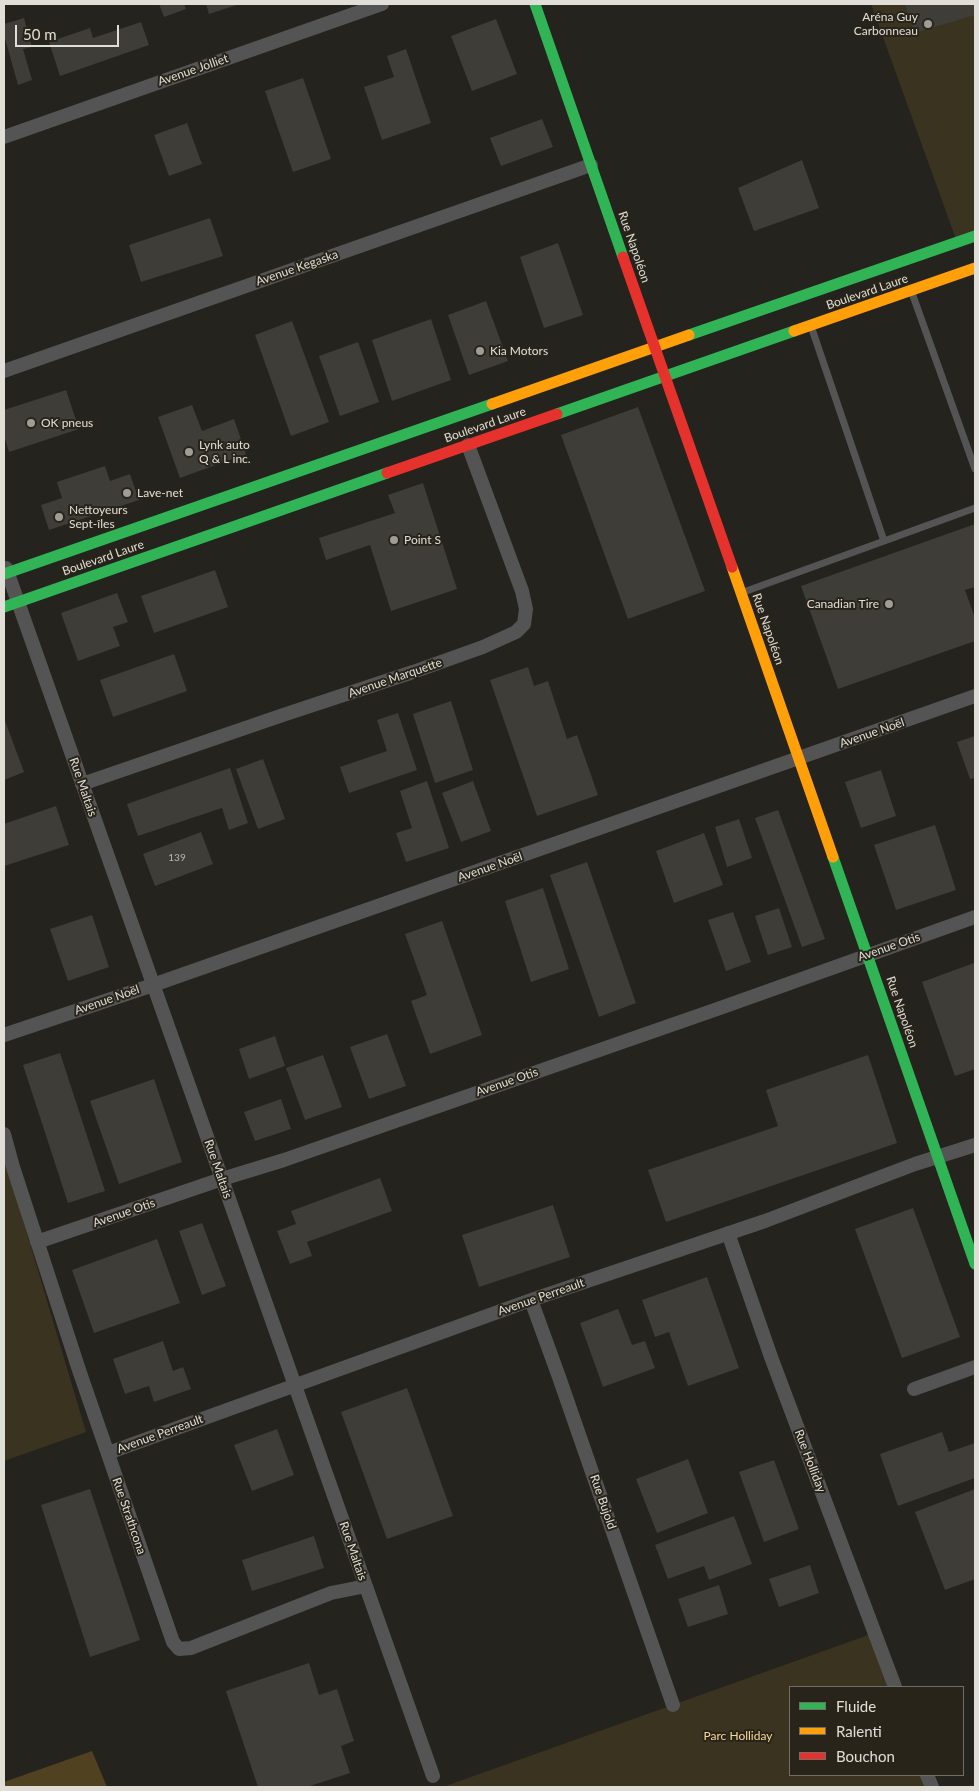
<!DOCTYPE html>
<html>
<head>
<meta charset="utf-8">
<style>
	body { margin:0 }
	#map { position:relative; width:979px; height:1791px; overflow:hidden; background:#24231e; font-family:Lato,sans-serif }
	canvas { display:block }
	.frame { position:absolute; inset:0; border:5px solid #e0ded7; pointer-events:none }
	.legend { position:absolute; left:789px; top:1686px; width:175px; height:90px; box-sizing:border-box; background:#28241a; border:1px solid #726e66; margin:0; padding:6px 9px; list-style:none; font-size:15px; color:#e0ded7 }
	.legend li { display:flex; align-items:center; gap:10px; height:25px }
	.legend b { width:25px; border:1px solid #726e66 }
	.scale { position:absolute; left:15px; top:25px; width:104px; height:22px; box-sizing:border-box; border:2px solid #e0ded7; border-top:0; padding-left:6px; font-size:15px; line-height:18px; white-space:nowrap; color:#e0ded7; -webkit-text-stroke:4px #28241a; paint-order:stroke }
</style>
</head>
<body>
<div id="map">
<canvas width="979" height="1791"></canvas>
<div class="frame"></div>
<ul class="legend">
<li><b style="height:6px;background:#30b455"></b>Fluide</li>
<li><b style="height:6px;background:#ff9f0a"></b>Ralenti</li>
<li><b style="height:6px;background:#e5322d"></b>Bouchon</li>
</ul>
<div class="scale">50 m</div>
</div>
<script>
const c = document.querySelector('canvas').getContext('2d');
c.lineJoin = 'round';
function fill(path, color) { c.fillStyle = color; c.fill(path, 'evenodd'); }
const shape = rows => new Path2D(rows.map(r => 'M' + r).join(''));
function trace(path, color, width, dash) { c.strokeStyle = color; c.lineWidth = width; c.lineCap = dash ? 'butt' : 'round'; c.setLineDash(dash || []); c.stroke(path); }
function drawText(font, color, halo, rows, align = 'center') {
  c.font = font + ' Lato,sans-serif'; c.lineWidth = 4; c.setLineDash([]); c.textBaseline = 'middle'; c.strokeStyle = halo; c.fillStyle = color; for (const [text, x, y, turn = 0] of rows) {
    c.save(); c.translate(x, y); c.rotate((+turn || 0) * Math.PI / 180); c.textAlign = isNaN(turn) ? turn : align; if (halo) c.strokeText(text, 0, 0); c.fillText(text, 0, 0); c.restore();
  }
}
fill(shape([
	[871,4,975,4,975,236,957,242],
	[4,1156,86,1432,4,1461],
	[874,1633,894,1687,790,1687,790,1775,927,1775,932,1787,443,1787]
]), '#3a3320');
fill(shape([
	[92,1751,107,1787,4,1787,4,1782]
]), '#504221');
fill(shape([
	[159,4,184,4,186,9,164,17],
	[206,4,240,4,209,14],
	[905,4,975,4,975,15,914,33],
	[24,18,32,47,23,49,32,80,18,85,4,35,4,24],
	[496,19,517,74,472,91,451,36],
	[141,22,149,45,60,76,49,42,90,28,93,38],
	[406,49,431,123,382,140,364,87,394,77,387,56],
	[303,78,331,159,293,172,265,91],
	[542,119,553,147,501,166,490,138],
	[187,123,202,164,169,176,154,135],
	[802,160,819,208,754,231,738,188],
	[210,218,223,256,141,282,129,245],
	[558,243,583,315,544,328,520,257],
	[486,301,508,361,469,375,448,315],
	[431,319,451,380,392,401,372,340],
	[292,321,329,422,291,436,255,335],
	[358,342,379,402,340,416,319,356],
	[66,390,79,429,9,452,4,435,4,410],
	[192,405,202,431,234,419,246,454,180,478,158,417],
	[638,407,705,591,628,619,561,435],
	[105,466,110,481,130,474,139,500,49,530,41,505,62,498,57,482],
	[423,483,457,589,391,611,370,545,326,560,319,538,395,513,388,495],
	[975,524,975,587,965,590,975,618,975,641,838,689,801,586],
	[215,570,228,607,154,633,141,596],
	[117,593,128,622,113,627,120,646,78,661,61,613],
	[174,654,187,691,113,717,100,680],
	[528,667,534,686,548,681,567,739,577,735,598,795,537,816,490,680],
	[451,701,473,770,435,783,413,714],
	[398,713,417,770,349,793,340,767,387,751,377,720],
	[4,718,24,772,4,780],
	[975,736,975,778,970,779,957,742],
	[263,759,285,819,258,829,236,769],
	[230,768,248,823,229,830,222,808,138,836,127,804],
	[881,770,896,816,861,828,845,782],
	[427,781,449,848,406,862,396,833,412,828,400,791],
	[473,781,491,831,461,842,442,793],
	[56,806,69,845,4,866,4,824],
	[778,810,825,939,802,947,755,818],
	[739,819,752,858,727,867,715,827],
	[935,825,956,890,896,910,874,845],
	[201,832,213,864,155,886,143,854],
	[704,833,723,885,674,903,656,851],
	[587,862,636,1003,599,1017,550,875],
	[543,888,569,969,531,982,505,901],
	[779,908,792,947,768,955,755,916],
	[733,912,751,962,726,971,708,920],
	[92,915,109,967,68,981,50,929],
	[442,921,482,1035,430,1054,411,1001,427,995,405,934],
	[974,963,975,1069,955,1076,922,982],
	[387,1034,406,1086,369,1099,350,1047],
	[275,1036,285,1066,249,1079,239,1049],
	[60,1053,105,1191,68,1203,23,1065],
	[323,1055,342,1107,305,1120,286,1068],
	[868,1055,897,1143,666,1222,648,1170,778,1126,766,1090],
	[154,1079,182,1162,119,1184,90,1101],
	[281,1099,291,1129,255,1141,244,1112],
	[380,1178,392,1211,307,1242,312,1256,290,1264,277,1231,296,1224,291,1211],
	[553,1205,570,1257,479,1287,462,1235],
	[913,1208,960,1337,902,1358,855,1229],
	[202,1223,226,1286,202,1295,179,1231],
	[157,1239,180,1303,94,1333,72,1270],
	[707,1277,739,1368,688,1386,669,1332,655,1337,642,1300],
	[618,1309,632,1345,645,1341,655,1368,603,1387,580,1323],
	[163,1341,173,1371,183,1367,191,1389,154,1402,149,1386,125,1394,113,1359],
	[407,1388,453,1516,387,1539,341,1412],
	[277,1429,294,1475,252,1491,234,1445],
	[942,1432,949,1452,975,1443,975,1478,898,1506,880,1454],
	[688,1459,708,1513,657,1533,636,1479],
	[774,1460,799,1529,764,1542,739,1472],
	[90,1489,140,1640,90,1657,41,1505],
	[975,1489,975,1579,945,1590,915,1512],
	[734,1516,752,1564,709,1580,704,1566,668,1579,655,1545],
	[314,1536,324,1568,252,1591,242,1560],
	[810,1565,819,1593,779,1607,769,1579],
	[719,1585,728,1614,688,1627,678,1599],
	[309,1663,319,1695,337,1689,354,1741,341,1746,350,1773,307,1787,258,1787,226,1691]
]), '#3e3d38');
trace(shape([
	[912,293,975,469],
	[812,329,884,541],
	[741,593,975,508]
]), '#545454', 7);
trace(shape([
	[4,137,382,4],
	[4,371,591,165],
	[6,568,433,1776],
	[82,784,283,715,413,672,483,647,516,632,524,624,526,609,522,591,468,445],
	[4,1035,153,985,975,696],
	[4,1134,13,1167,79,1370,173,1642,179,1649,191,1648,331,1593,366,1586],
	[728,1233,771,1357,895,1687],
	[37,1242,222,1179,284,1160,723,1007,975,917],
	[531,1300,559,1377,673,1705],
	[914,1389,975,1367],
	[108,1453,531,1300,765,1221,915,1164,975,1145],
	[927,1775,932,1787]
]), '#545454', 14);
trace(shape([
	[535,4,623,257],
	[689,335,975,236],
	[557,414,794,331],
	[4,574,492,404],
	[4,607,387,473],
	[833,857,975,1264]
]), '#30b455', 11);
trace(shape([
	[794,331,975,268],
	[492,404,689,335],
	[732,567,833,857]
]), '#ff9f0a', 11);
trace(shape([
	[623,257,732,567],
	[387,473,557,414]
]), '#e5322d', 11);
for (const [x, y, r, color] of [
	[928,24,5,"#9e9d96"],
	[480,351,5,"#9e9d96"],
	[31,423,5,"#9e9d96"],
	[189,452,5,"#9e9d96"],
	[127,493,5,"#9e9d96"],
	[59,517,5,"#9e9d96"],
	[394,540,5,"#9e9d96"],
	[889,604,5,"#9e9d96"]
]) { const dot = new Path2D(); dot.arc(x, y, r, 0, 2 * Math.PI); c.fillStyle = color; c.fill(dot); trace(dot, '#28241a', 2); }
drawText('10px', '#b8b6af', null, [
	["139",177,858]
]);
drawText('12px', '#e0ded7', '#28241a', [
	["Aréna Guy",918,17,"right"],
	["Carbonneau",918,31,"right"],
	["Kia Motors",490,351],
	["OK pneus",41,423],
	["Lynk auto",199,445],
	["Q & L inc.",199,459],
	["Lave-net",137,493],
	["Nettoyeurs",69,510],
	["Sept-îles",69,524],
	["Point S",404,540],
	["Canadian Tire",879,604,"right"]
], 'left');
drawText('12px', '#e0ded7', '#28241a', [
	["Avenue Jolliet",193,70,-19],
	["Rue Napoléon",634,247,71],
	["Avenue Kegaska",297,268,-19],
	["Boulevard Laure",867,292,-19],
	["Boulevard Laure",485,425,-19],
	["Boulevard Laure",103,558,-19],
	["Rue Napoléon",768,629,71],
	["Avenue Marquette",395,678,-19],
	["Avenue Noël",872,733,-19],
	["Rue Maltais",83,787,71],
	["Avenue Noël",490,867,-19],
	["Avenue Otis",889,947,-19],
	["Avenue Noël",107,1000,-19],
	["Rue Napoléon",902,1012,71],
	["Avenue Otis",507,1082,-19],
	["Rue Maltais",218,1169,71],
	["Avenue Otis",124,1213,-19],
	["Avenue Perreault",541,1297,-19],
	["Avenue Perreault",160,1434,-20],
	["Rue Holliday",810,1461,69],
	["Rue Bujold",603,1502,71],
	["Rue Strathcona",129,1516,71],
	["Rue Maltais",353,1551,71]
]);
drawText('12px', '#f6da99', '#28241a', [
	["Parc Holliday",738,1736]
]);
</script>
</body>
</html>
